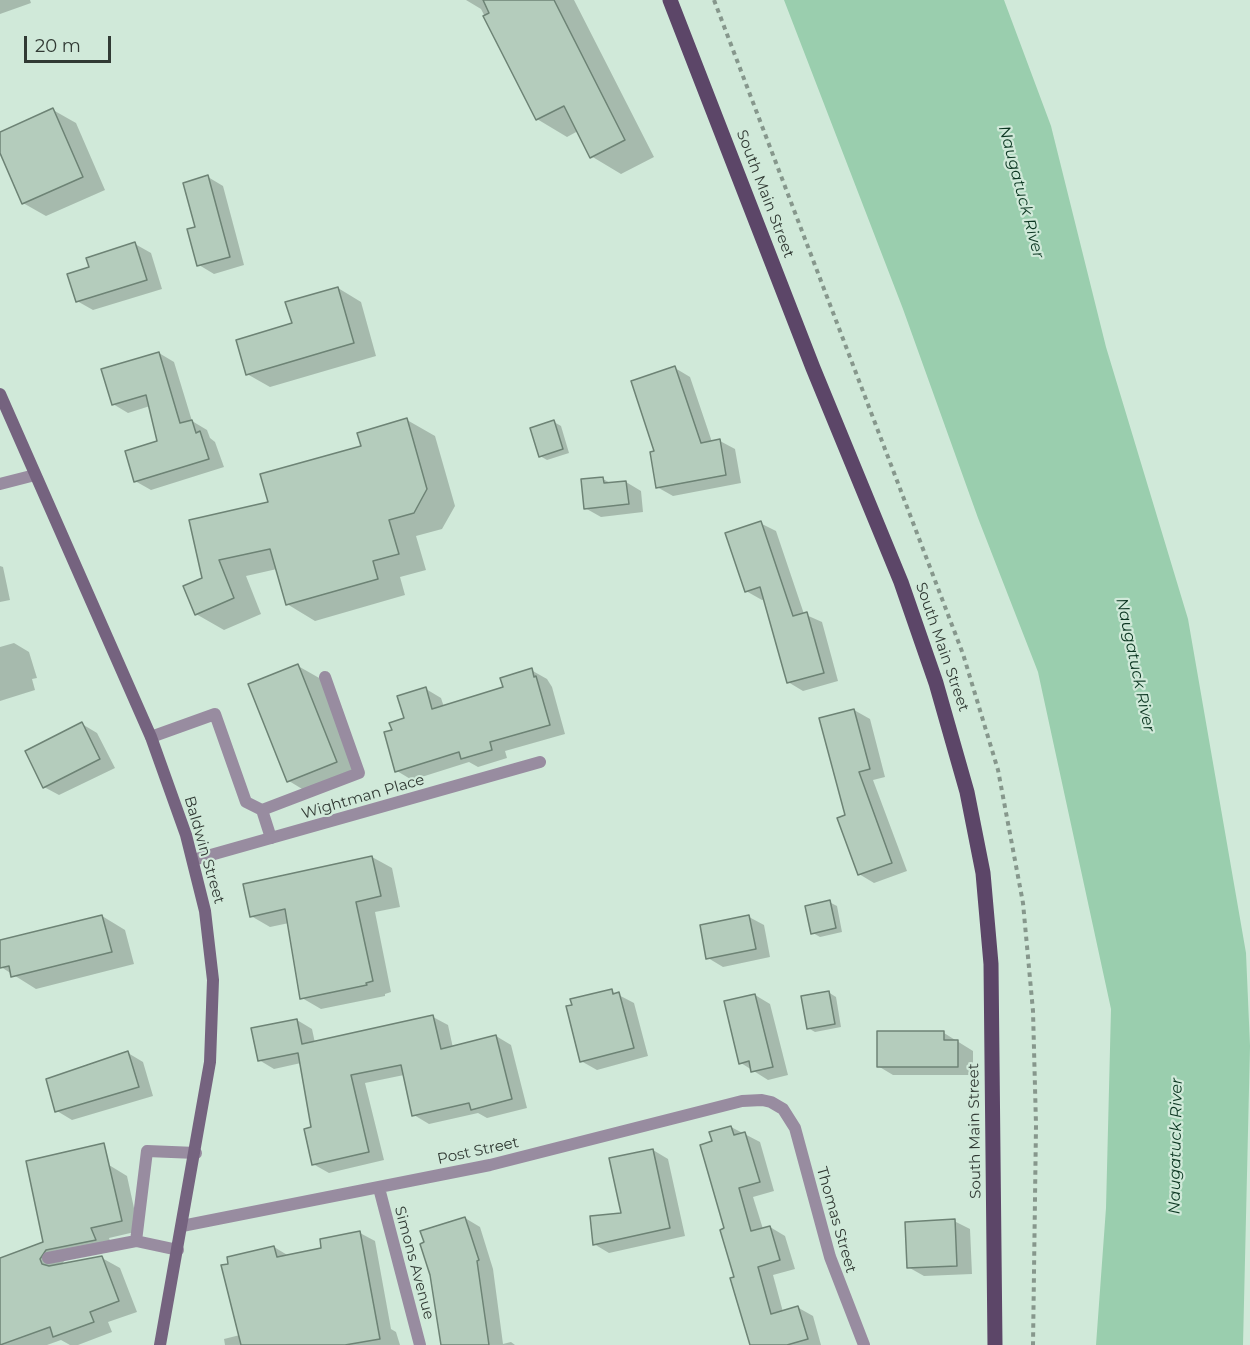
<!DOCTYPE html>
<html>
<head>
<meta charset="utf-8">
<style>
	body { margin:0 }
	#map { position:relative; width:1250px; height:1345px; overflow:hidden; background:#d0e9d9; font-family:Montserrat,sans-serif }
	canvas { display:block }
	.scale { position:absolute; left:24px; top:36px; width:87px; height:27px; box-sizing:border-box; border:3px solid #313a34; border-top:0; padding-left:8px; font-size:18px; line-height:21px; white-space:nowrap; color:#313a34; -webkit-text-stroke:4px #d0e9d9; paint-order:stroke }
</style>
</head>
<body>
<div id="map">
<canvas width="1250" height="1345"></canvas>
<div class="scale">20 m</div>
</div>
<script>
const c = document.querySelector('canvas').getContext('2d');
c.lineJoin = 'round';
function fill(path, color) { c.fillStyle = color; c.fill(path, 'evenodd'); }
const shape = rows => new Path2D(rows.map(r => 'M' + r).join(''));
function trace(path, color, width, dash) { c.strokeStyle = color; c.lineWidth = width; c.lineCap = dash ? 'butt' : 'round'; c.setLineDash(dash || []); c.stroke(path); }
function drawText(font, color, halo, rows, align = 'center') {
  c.font = font + ' Montserrat,sans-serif'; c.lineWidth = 4.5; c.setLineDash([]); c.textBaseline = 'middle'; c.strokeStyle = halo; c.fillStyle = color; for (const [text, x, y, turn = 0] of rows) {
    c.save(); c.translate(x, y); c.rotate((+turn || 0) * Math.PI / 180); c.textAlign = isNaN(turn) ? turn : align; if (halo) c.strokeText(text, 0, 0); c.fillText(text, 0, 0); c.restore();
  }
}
fill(shape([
	[784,0,1004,0,1051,126,1106,347,1188,619,1246,953,1250,1046,1243,1345,1096,1345,1106,1208,1111,1009,1038,672,978,518,903,309]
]), '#9aceae');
fill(shape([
	[0,0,30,0,31,3,0,14],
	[466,0,574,0,654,157,621,174,591,156,578,131,567,137,537,119,481,9],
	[53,110,76,123,105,190,46,216,23,203,0,149,0,133],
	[208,177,223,186,244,265,214,274,199,265,197,228],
	[135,244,151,253,162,289,93,310,77,301,91,268],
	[338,288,361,302,376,356,270,387,247,374,293,324],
	[159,353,174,362,192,421,207,430,210,438,215,442,224,467,151,490,135,481,159,442,150,406,128,413,113,404],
	[675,368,690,377,712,442,720,441,735,449,741,483,673,496,657,487,656,453],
	[407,420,435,436,455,506,442,529,416,536,426,570,400,577,405,595,315,621,287,604,277,569,246,576,261,614,224,630,196,614,203,579,191,521,270,503],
	[554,422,561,426,569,453,547,460,540,456],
	[603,479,612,484,626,482,641,491,643,512,601,517,585,508],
	[760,523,776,531,804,614,822,622,838,681,803,691,788,682,765,599,762,600,746,591],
	[0,566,3,567,10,600,0,602],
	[14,643,29,652,37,678,32,679,35,690,0,701,0,647],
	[298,666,321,679,359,775,312,795,289,781,250,684],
	[531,670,547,679,552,687,565,734,505,751,507,758,478,767,469,762,412,780,397,771,394,731,406,719,426,689,441,698,444,707,505,688],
	[854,710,870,719,885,777,873,780,907,871,874,883,859,874,847,816],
	[82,724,97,733,115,768,59,795,44,787],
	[372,857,392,868,400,907,375,912,391,992,385,994,385,996,321,1009,302,998,289,923,270,927,251,916],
	[829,902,837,906,842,932,820,937,813,933],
	[102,916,125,930,134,964,36,989,1,967,0,942],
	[749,917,764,925,770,957,723,967,708,958],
	[611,991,634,1003,648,1056,597,1070,581,1061],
	[828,992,836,997,841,1027,815,1032,808,1028],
	[755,995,770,1004,788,1075,768,1080,741,1063],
	[433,1017,448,1025,453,1048,496,1036,511,1045,527,1108,487,1118,478,1113,429,1124,414,1115,404,1075,365,1083,384,1160,329,1173,313,1164,312,1128,301,1063,274,1069,259,1060,297,1020,312,1029,315,1043],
	[944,1033,973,1051,973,1075,893,1075,878,1066],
	[128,1053,143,1062,153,1096,72,1120,57,1111],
	[731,1127,760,1142,774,1191,753,1197,763,1229,770,1227,785,1236,795,1269,773,1275,783,1312,797,1307,813,1316,821,1345,751,1345,726,1229,714,1142],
	[653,1150,668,1159,685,1236,609,1253,594,1244,623,1215],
	[109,1165,127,1176,139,1231,109,1238,114,1251,65,1260,61,1265,102,1258,120,1268,137,1312,108,1322,112,1332,78,1345,70,1345,61,1340,47,1345,0,1345,0,1284,45,1243],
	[465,1218,480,1227,493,1269,503,1344,511,1342,515,1345,451,1345],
	[954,1221,970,1229,972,1274,924,1276,908,1267],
	[360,1233,375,1241,391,1329,396,1332,400,1345,225,1345,224,1339,240,1335,274,1247,289,1256,323,1249]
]), '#0003');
const building = shape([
	[483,0,554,0,625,140,590,158,564,106,536,120,483,16,489,13,483,0],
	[53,108,83,177,22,204,0,153,0,132,53,108],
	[208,175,230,257,197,266,187,229,195,227,183,183,208,175],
	[135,242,147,280,76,302,67,274,89,267,86,258,135,242],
	[338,287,354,343,246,375,236,340,292,323,285,302,338,287],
	[159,352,180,423,192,420,196,433,200,431,209,459,134,482,125,451,157,441,146,395,112,405,101,369,159,352],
	[675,366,701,443,720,439,726,475,656,488,650,452,654,451,631,381,675,366],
	[407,418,427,489,414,513,389,520,399,554,373,561,378,579,286,605,270,549,219,560,234,598,195,615,183,586,202,578,189,520,268,502,260,474,361,446,357,433,407,418],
	[554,420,563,449,539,457,530,428,554,420],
	[603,477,604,483,626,481,629,504,584,509,581,479,603,477],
	[761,521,793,616,807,612,824,673,787,683,760,587,745,592,725,533,761,521],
	[298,664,337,762,287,782,248,684,298,664],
	[532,668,534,677,536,676,550,725,490,742,492,750,461,759,459,752,395,772,384,732,392,730,389,723,404,718,397,696,426,687,432,709,503,687,500,678,532,668],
	[854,709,870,769,859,772,892,863,858,875,837,818,845,815,819,718,854,709],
	[82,722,100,759,43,788,25,751,82,722],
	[372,856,381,896,356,902,373,981,366,983,367,985,300,999,285,909,250,917,243,884,372,856],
	[830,900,836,928,811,934,805,906,830,900],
	[102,915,112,952,11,977,9,966,0,968,0,940,102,915],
	[749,915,756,949,706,959,700,925,749,915],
	[612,989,613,994,619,992,634,1048,580,1062,566,1006,572,1005,570,999,612,989],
	[829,991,835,1024,807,1029,801,996,829,991],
	[755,994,773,1067,751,1072,749,1061,739,1064,724,1001,755,994],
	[433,1015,441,1049,496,1035,512,1099,471,1110,469,1103,412,1116,401,1065,351,1075,369,1152,312,1165,304,1129,311,1127,298,1053,258,1061,251,1028,297,1019,302,1044,433,1015],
	[877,1031,944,1031,944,1040,958,1040,958,1067,877,1067,877,1031],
	[128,1051,139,1087,55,1112,46,1079,128,1051],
	[731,1126,734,1135,745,1132,760,1182,739,1188,751,1231,770,1226,780,1260,758,1267,771,1314,798,1306,808,1339,787,1345,750,1345,730,1278,734,1277,720,1230,724,1228,700,1145,712,1141,709,1132,731,1126],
	[104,1143,122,1221,91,1228,96,1240,46,1250,40,1259,42,1264,49,1266,102,1256,119,1301,90,1312,94,1322,53,1337,50,1327,0,1345,0,1258,43,1242,26,1161,104,1143],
	[653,1149,670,1228,593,1245,590,1216,621,1213,609,1158,653,1149],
	[465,1217,479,1260,477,1261,489,1345,441,1345,430,1275,420,1244,424,1242,420,1231,465,1217],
	[955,1219,957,1266,907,1268,905,1222,955,1219],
	[360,1231,380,1339,345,1345,241,1345,221,1265,228,1264,227,1257,274,1246,277,1257,321,1248,320,1239,360,1231]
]);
fill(building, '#b4ccbc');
trace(building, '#6d8375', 1.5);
trace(shape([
	[714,0,963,654,998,770,1023,903,1033,1011,1036,1125,1033,1345]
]), '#86978c', 4, [4.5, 4.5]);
trace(shape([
	[151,737,215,714,246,802,262,810,359,773,325,677],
	[262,810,271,838],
	[178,1250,136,1241,147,1151,196,1153],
	[48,1258,136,1241]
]), '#988ca0', 12);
trace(shape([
	[0,484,35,475],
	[193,860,540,762],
	[379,1188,420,1345],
	[182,1226,490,1165,742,1101,762,1100,771,1102,783,1109,795,1128,830,1257,864,1345]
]), '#988ca0', 12);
trace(shape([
	[0,394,151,737,186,835,205,911,213,980,210,1062,160,1345]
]), '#75637f', 12);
trace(shape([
	[670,0,813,368,901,582,936,683,967,792,983,873,991,964,995,1345]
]), '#5c4668', 15);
drawText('15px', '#313a34', '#d0e9d9', [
	["South Main Street",765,194,69],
	["South Main Street",942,647,71],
	["Wightman Place",363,797,-16],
	["Baldwin Street",204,850,74],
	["South Main Street",975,1131,-91],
	["Post Street",478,1151,-12],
	["Thomas Street",836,1220,74],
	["Simons Avenue",414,1263,75]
]);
drawText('italic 16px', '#0c3722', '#d0e9d9', [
	["Naugatuck River",1021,192,75],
	["Naugatuck River",1135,665,78],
	["Naugatuck River",1176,1146,-89]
]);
</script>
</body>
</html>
